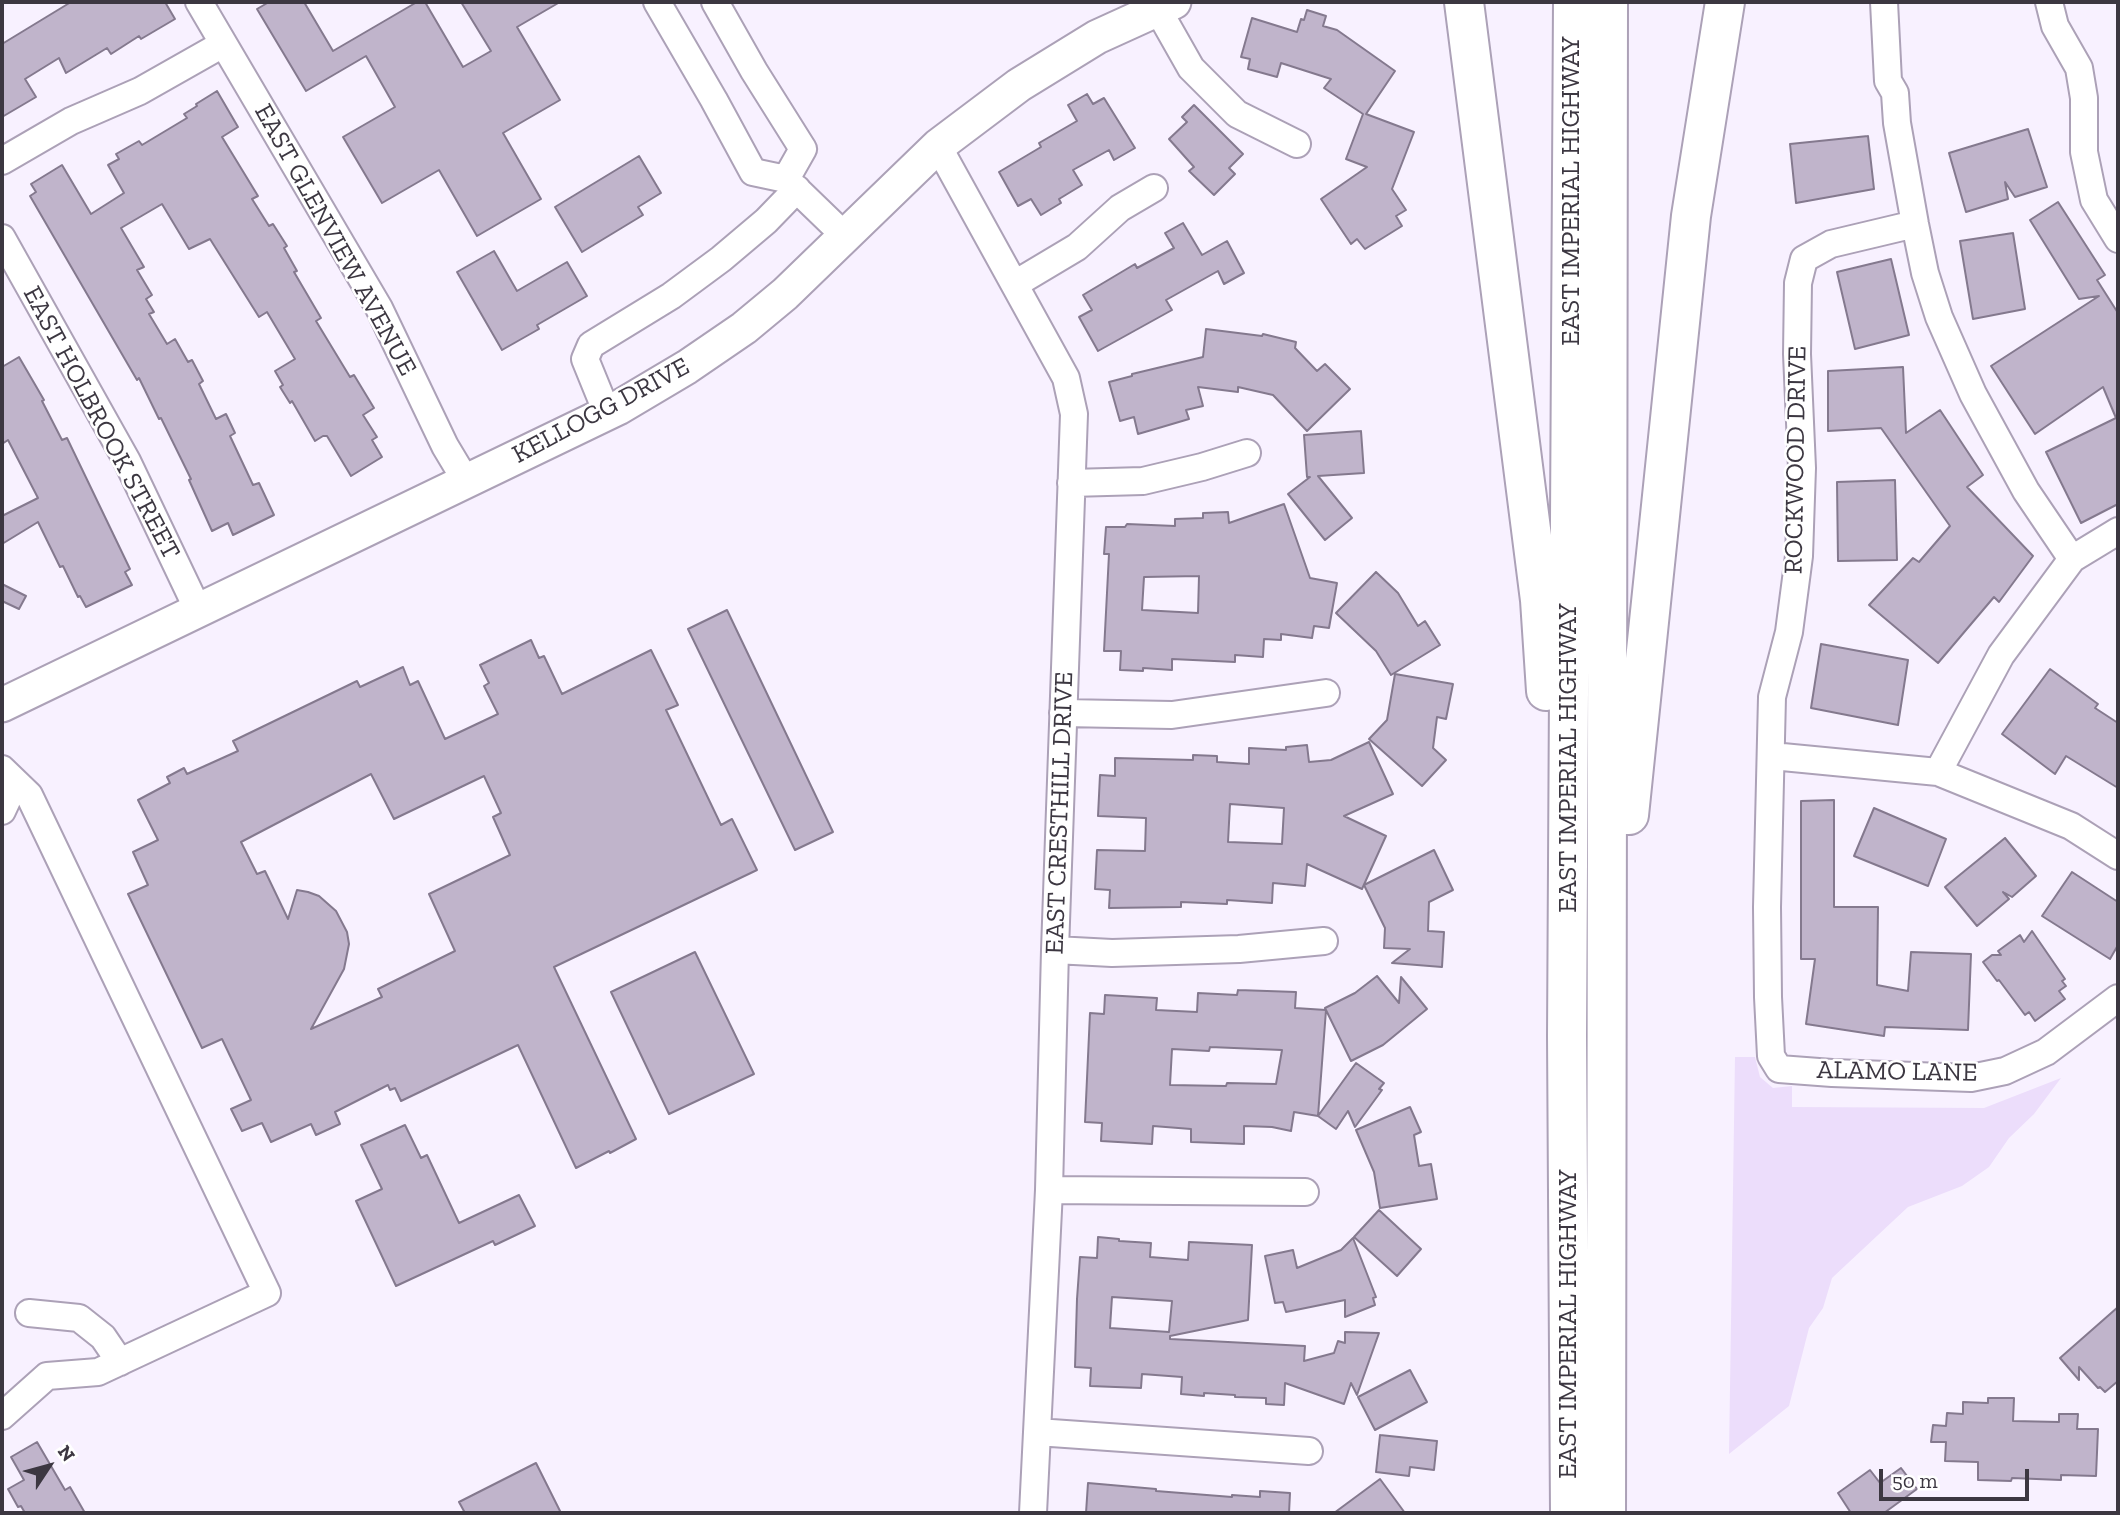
<!DOCTYPE html>
<html>
<head>
<meta charset="utf-8">
<style>
	body { margin:0 }
	#map { position:relative; width:2120px; height:1515px; overflow:hidden; background:#f8f1ff; font-family:"Zilla Slab",serif }
	canvas { display:block }
	.frame { position:absolute; inset:0; border:4px solid #3c3741; pointer-events:none }
	.north { position:absolute; left:14px; top:1431px; width:70px; height:70px; -webkit-text-stroke:5px #fff; paint-order:stroke; rotate:54deg; font-size:19px; font-weight:700; line-height:28px; text-align:center; color:#3c3741 }
	.north::after { content:''; display:block; margin:auto; width:24px; height:32px; background:#3c3741; clip-path:polygon(50% 0,100% 100%,50% 72%,0 100%) }
	.scale { position:absolute; left:1879px; top:1469px; width:150px; height:32px; box-sizing:border-box; border:4px solid #3c3741; border-top:0; padding-left:9px; font-size:21px; line-height:24px; white-space:nowrap; color:#3c3741; -webkit-text-stroke:5px #fff; paint-order:stroke }
</style>
</head>
<body>
<div id="map">
<canvas width="2120" height="1515"></canvas>
<div class="frame"></div>
<div class="north">N</div>
<div class="scale">50 m</div>
</div>
<script>
const c = document.querySelector('canvas').getContext('2d');
c.lineJoin = 'round';
function fill(path, color) { c.fillStyle = color; c.fill(path, 'evenodd'); }
const shape = rows => new Path2D(rows.map(r => 'M' + r).join(''));
function trace(path, color, width, dash) { c.strokeStyle = color; c.lineWidth = width; c.lineCap = dash ? 'butt' : 'round'; c.setLineDash(dash || []); c.stroke(path); }
function drawText(font, color, halo, rows, align = 'center') {
  c.font = font + ' "Zilla Slab",serif'; c.lineWidth = 5; c.setLineDash([]); c.textBaseline = 'middle'; c.strokeStyle = halo; c.fillStyle = color; for (const [text, x, y, turn = 0] of rows) {
    c.save(); c.translate(x, y); c.rotate((+turn || 0) * Math.PI / 180); c.textAlign = isNaN(turn) ? turn : align; if (halo) c.strokeText(text, 0, 0); c.fillText(text, 0, 0); c.restore();
  }
}
fill(shape([
	[1735,1057,1755,1057,1760,1077,1773,1088,1792,1086,1792,1107,1984,1108,2061,1078,2034,1114,2009,1138,1989,1167,1962,1186,1908,1207,1832,1278,1823,1308,1809,1328,1789,1406,1729,1454]
]), '#ecddfb');
const building = shape([
	[71,2,165,2,175,19,141,39,139,36,111,54,107,48,66,73,59,58,25,79,36,97,2,117,2,44,71,2],
	[269,2,304,2,333,51,417,2,425,2,463,67,491,51,461,2,560,2,517,27,560,100,503,133,541,199,477,236,439,170,382,203,343,137,395,107,366,56,306,91,257,9,269,2],
	[1307,10,1326,16,1323,26,1337,30,1395,71,1366,114,1414,132,1392,189,1406,210,1396,216,1402,226,1365,249,1357,239,1351,244,1321,199,1367,167,1346,159,1363,114,1324,88,1331,79,1281,63,1277,77,1248,69,1250,59,1241,57,1252,18,1297,32,1301,19,1304,20,1307,10],
	[217,91,238,127,222,137,258,196,252,199,269,226,273,224,287,246,284,248,297,271,294,272,321,318,316,321,350,377,354,375,374,408,363,415,377,437,372,440,382,457,351,476,327,436,323,436,315,441,292,401,290,403,280,387,283,385,275,371,295,359,267,312,259,317,210,239,189,249,162,204,121,228,144,267,137,270,152,295,146,299,154,312,149,314,167,344,175,339,188,362,192,360,203,381,199,384,216,419,226,414,235,433,230,436,253,485,259,483,274,515,233,535,228,523,212,531,189,480,191,479,161,418,159,419,139,378,137,380,30,196,36,192,31,184,62,165,91,214,124,193,108,165,119,159,116,154,139,141,142,145,187,118,184,114,197,106,196,104,217,91],
	[1087,94,1093,104,1104,98,1135,148,1114,160,1109,150,1073,170,1082,185,1059,199,1061,203,1041,215,1031,199,1018,206,999,172,1041,147,1039,143,1077,121,1068,105,1087,94],
	[1194,105,1243,154,1229,168,1235,174,1214,195,1189,171,1194,167,1169,139,1187,122,1182,117,1194,105],
	[2028,129,2047,187,2015,197,2005,182,2008,199,1966,212,1949,153,2028,129],
	[1868,136,1874,189,1796,203,1790,144,1868,136],
	[639,156,661,193,638,207,643,215,582,252,555,207,639,156],
	[2058,202,2105,275,2097,280,2118,313,2118,504,2081,523,2046,452,2116,418,2103,387,2035,434,1991,366,2099,296,2079,299,2030,220,2058,202],
	[1183,223,1202,255,1227,241,1244,273,1224,284,1218,271,1166,300,1172,310,1098,351,1079,317,1092,310,1083,295,1135,264,1137,268,1174,248,1165,233,1183,223],
	[2013,233,2025,309,1973,319,1960,241,2013,233],
	[494,251,517,291,567,262,587,296,537,325,539,329,502,350,457,272,494,251],
	[1891,259,1909,335,1855,349,1837,272,1891,259],
	[1206,329,1262,336,1263,334,1296,342,1295,348,1317,371,1325,364,1350,389,1307,431,1273,395,1238,387,1238,392,1198,387,1203,406,1186,410,1189,419,1162,427,1138,434,1134,417,1120,421,1109,382,1132,376,1132,374,1203,357,1206,329],
	[19,357,44,400,42,401,62,440,67,438,130,569,125,572,132,585,86,607,80,596,78,597,63,566,60,567,38,522,2,544,2,516,38,498,8,440,2,444,2,367,19,357],
	[1903,367,1906,433,1940,410,1983,475,1967,487,2033,556,1999,602,1994,597,1938,663,1869,605,1913,558,1919,562,1950,526,1881,428,1828,431,1828,371,1903,367],
	[1361,431,1364,473,1318,476,1352,518,1325,540,1288,494,1310,477,1307,477,1304,435,1361,431],
	[1895,480,1897,560,1838,561,1837,482,1895,480],
	[1284,504,1310,578,1337,583,1329,628,1314,626,1312,638,1281,634,1281,640,1264,639,1263,657,1235,655,1235,662,1172,659,1172,670,1143,668,1143,671,1120,670,1121,651,1104,651,1109,554,1104,554,1106,527,1125,527,1127,524,1175,526,1175,519,1203,518,1203,513,1228,512,1229,523,1284,504],
	[1199,576,1198,613,1142,610,1144,577,1199,576],
	[1376,572,1398,593,1418,626,1425,621,1440,645,1391,675,1376,651,1336,613,1376,572],
	[2,584,26,596,19,609,2,601,2,584],
	[727,610,833,832,795,850,688,629,727,610],
	[531,640,539,658,544,656,562,694,651,650,678,705,666,710,721,825,732,819,757,870,554,967,636,1139,610,1153,609,1151,576,1168,518,1045,401,1101,395,1088,390,1090,388,1085,335,1112,340,1124,316,1135,311,1124,271,1142,262,1123,242,1131,231,1109,251,1100,222,1039,202,1048,128,894,148,885,133,852,158,840,138,800,170,783,167,777,184,768,187,774,238,751,233,741,357,681,360,687,403,667,410,685,418,681,445,739,498,714,484,686,489,683,480,665,531,640],
	[371,774,394,819,484,776,501,813,493,817,510,855,429,894,455,951,378,989,382,997,311,1029,344,969,349,944,347,932,336,911,319,896,308,892,297,890,288,919,265,871,257,874,241,842,371,774],
	[1821,644,1908,660,1898,725,1811,708,1821,644],
	[2050,669,2098,704,2095,708,2118,723,2118,788,2066,756,2055,774,2002,734,2050,669],
	[1395,674,1453,684,1446,719,1437,717,1433,748,1446,760,1422,786,1369,739,1387,720,1395,674],
	[1369,742,1393,794,1344,816,1386,836,1362,889,1307,864,1305,886,1273,883,1272,903,1227,900,1227,904,1181,902,1181,907,1109,908,1110,890,1095,889,1097,850,1145,851,1146,818,1098,816,1100,775,1115,776,1115,758,1193,760,1193,755,1217,756,1217,762,1249,764,1249,748,1286,750,1286,747,1307,745,1309,762,1331,760,1369,742],
	[1230,804,1284,808,1282,844,1228,842,1230,804],
	[1834,800,1834,907,1878,907,1877,985,1908,991,1911,952,1971,954,1968,1030,1885,1027,1884,1036,1806,1024,1815,959,1801,959,1801,801,1834,800],
	[1874,808,1946,839,1928,886,1854,856,1874,808],
	[2005,838,2036,876,2012,897,2003,892,2009,899,1977,926,1945,887,2005,838],
	[1434,850,1453,890,1429,902,1428,931,1444,932,1442,967,1392,963,1410,949,1384,948,1385,928,1364,885,1434,850],
	[2072,872,2118,902,2118,945,2110,959,2042,916,2072,872],
	[2032,931,2065,979,2062,981,2066,986,2059,991,2065,999,2035,1021,2029,1012,2025,1015,1999,980,1997,981,1983,962,1992,955,2001,955,1998,951,2020,935,2024,942,2032,931],
	[695,952,754,1074,669,1114,611,992,695,952],
	[1377,976,1399,1003,1401,977,1427,1009,1383,1045,1351,1061,1325,1008,1355,993,1377,976],
	[1238,990,1296,992,1295,1008,1326,1010,1318,1116,1356,1063,1384,1083,1379,1089,1382,1090,1355,1127,1348,1111,1336,1129,1318,1116,1294,1112,1291,1131,1272,1127,1244,1126,1244,1144,1191,1142,1191,1129,1153,1126,1152,1144,1101,1141,1102,1123,1085,1122,1090,1013,1104,1014,1105,995,1157,998,1156,1010,1197,1012,1198,993,1237,995,1238,990],
	[1210,1047,1282,1050,1276,1084,1227,1083,1226,1086,1170,1085,1172,1049,1209,1051,1210,1047],
	[1410,1107,1421,1132,1414,1135,1419,1166,1431,1164,1437,1199,1380,1208,1374,1172,1356,1130,1410,1107],
	[405,1125,421,1158,427,1155,459,1223,519,1195,535,1226,495,1245,493,1241,396,1286,356,1201,382,1189,361,1145,405,1125],
	[1379,1210,1421,1249,1397,1276,1354,1237,1379,1210],
	[1098,1237,1119,1239,1119,1241,1151,1243,1150,1257,1188,1260,1189,1242,1252,1245,1248,1320,1170,1336,1170,1339,1305,1346,1304,1361,1334,1353,1338,1341,1345,1343,1345,1332,1379,1333,1357,1395,1351,1383,1344,1404,1285,1383,1284,1405,1266,1404,1266,1398,1235,1397,1235,1395,1204,1393,1204,1396,1181,1394,1182,1377,1142,1374,1141,1388,1090,1386,1091,1368,1075,1367,1077,1299,1080,1257,1097,1258,1098,1237],
	[1112,1297,1172,1301,1169,1332,1110,1328,1112,1297],
	[1353,1238,1376,1297,1373,1298,1375,1305,1345,1317,1345,1300,1286,1312,1283,1302,1275,1303,1265,1256,1293,1250,1297,1268,1341,1250,1353,1238],
	[2118,1307,2118,1381,2105,1392,2100,1387,2098,1388,2079,1367,2079,1380,2060,1358,2118,1307],
	[1410,1370,1427,1402,1375,1430,1358,1397,1410,1370],
	[1988,1398,2014,1398,2013,1421,2059,1422,2059,1414,2078,1414,2077,1429,2098,1429,2096,1476,2061,1475,2061,1480,2012,1478,2011,1481,1978,1480,1978,1462,1945,1461,1946,1442,1931,1442,1933,1425,1946,1426,1947,1413,1963,1414,1963,1402,1988,1403,1988,1398],
	[1380,1435,1437,1441,1434,1470,1410,1467,1409,1476,1376,1472,1380,1435],
	[37,1442,65,1490,70,1487,85,1513,25,1513,21,1506,18,1507,8,1489,24,1480,11,1457,37,1442],
	[536,1463,561,1513,465,1513,459,1502,536,1463],
	[1901,1468,1917,1489,1884,1513,1851,1513,1838,1493,1870,1470,1880,1483,1901,1468],
	[1380,1479,1405,1513,1334,1513,1380,1479],
	[1088,1483,1156,1489,1156,1491,1232,1497,1232,1495,1260,1497,1260,1491,1290,1493,1289,1513,1086,1513,1088,1483]
]);
fill(building, '#c0b4cb');
trace(building, '#84798e', 2);
const minor = shape([
	[199,2,379,308,445,446,466,481],
	[657,2,714,100,753,172,786,179,845,236],
	[715,2,754,71,803,149,786,179],
	[1884,2,1888,81,1895,93,1897,123,1915,224,1925,273,1939,317,1973,394,2026,491,2072,559],
	[2049,2,2055,26,2079,68,2084,98,2084,152,2094,200,2118,239],
	[1157,8,1191,68,1237,114,1297,144],
	[938,146,1066,378,1074,414,1055,950,1049,1190,1033,1513],
	[2,161,71,121,140,91,223,44],
	[1915,224,1831,244,1804,259,1798,283,1797,354,1802,468,1799,556,1789,632,1772,697,1767,907,1768,997,1771,1056,1779,1069,1832,1073,1971,1078,2005,1071,2046,1052,2118,998],
	[2,238,127,461,198,610],
	[1015,284,1077,247,1120,208,1154,188],
	[607,413,585,359,591,345,671,296,721,259,766,221,797,189],
	[1071,483,1143,481,1202,467,1247,453],
	[1063,713,1172,715,1326,693],
	[1772,756,1938,772,2071,826,2118,856],
	[2,769,29,795,267,1293,98,1372,47,1376],
	[1938,772,2001,655,2072,559,2118,531],
	[2,811,9,796,8,777],
	[1055,950,1112,953,1239,949,1324,941],
	[1049,1190,1305,1192],
	[29,1313,79,1318,103,1337,120,1362],
	[2,1416,47,1376],
	[1037,1432,1309,1451]
]);
const major = shape([
	[2,705,618,408,687,367,744,328,785,294,938,146,1019,85,1097,37,1174,2]
]);
const highway = shape([
	[1464,2,1540,600,1546,691],
	[1629,815,1691,216,1725,2],
	[1570,1513,1567,1035,1573,2],
	[1606,1513,1608,2]
]);
trace(minor, '#aca1b7', 30);
trace(major, '#aca1b7', 37);
trace(highway, '#aca1b7', 42);
trace(minor, '#fff', 26);
trace(major, '#fff', 33);
trace(highway, '#fff', 38);
drawText('26px', '#3c3741', '#fff', [
	["EAST IMPERIAL HIGHWAY",1572,191,-90],
	["EAST GLENVIEW AVENUE",335,240,61],
	["KELLOGG DRIVE",601,411,-28],
	["EAST HOLBROOK STREET",101,423,62],
	["ROCKWOOD DRIVE",1796,460,-89],
	["EAST IMPERIAL HIGHWAY",1569,758,-90],
	["EAST CRESTHILL DRIVE",1060,813,-88],
	["ALAMO LANE",1897,1072,1],
	["EAST IMPERIAL HIGHWAY",1569,1324,-90]
]);
</script>
</body>
</html>
